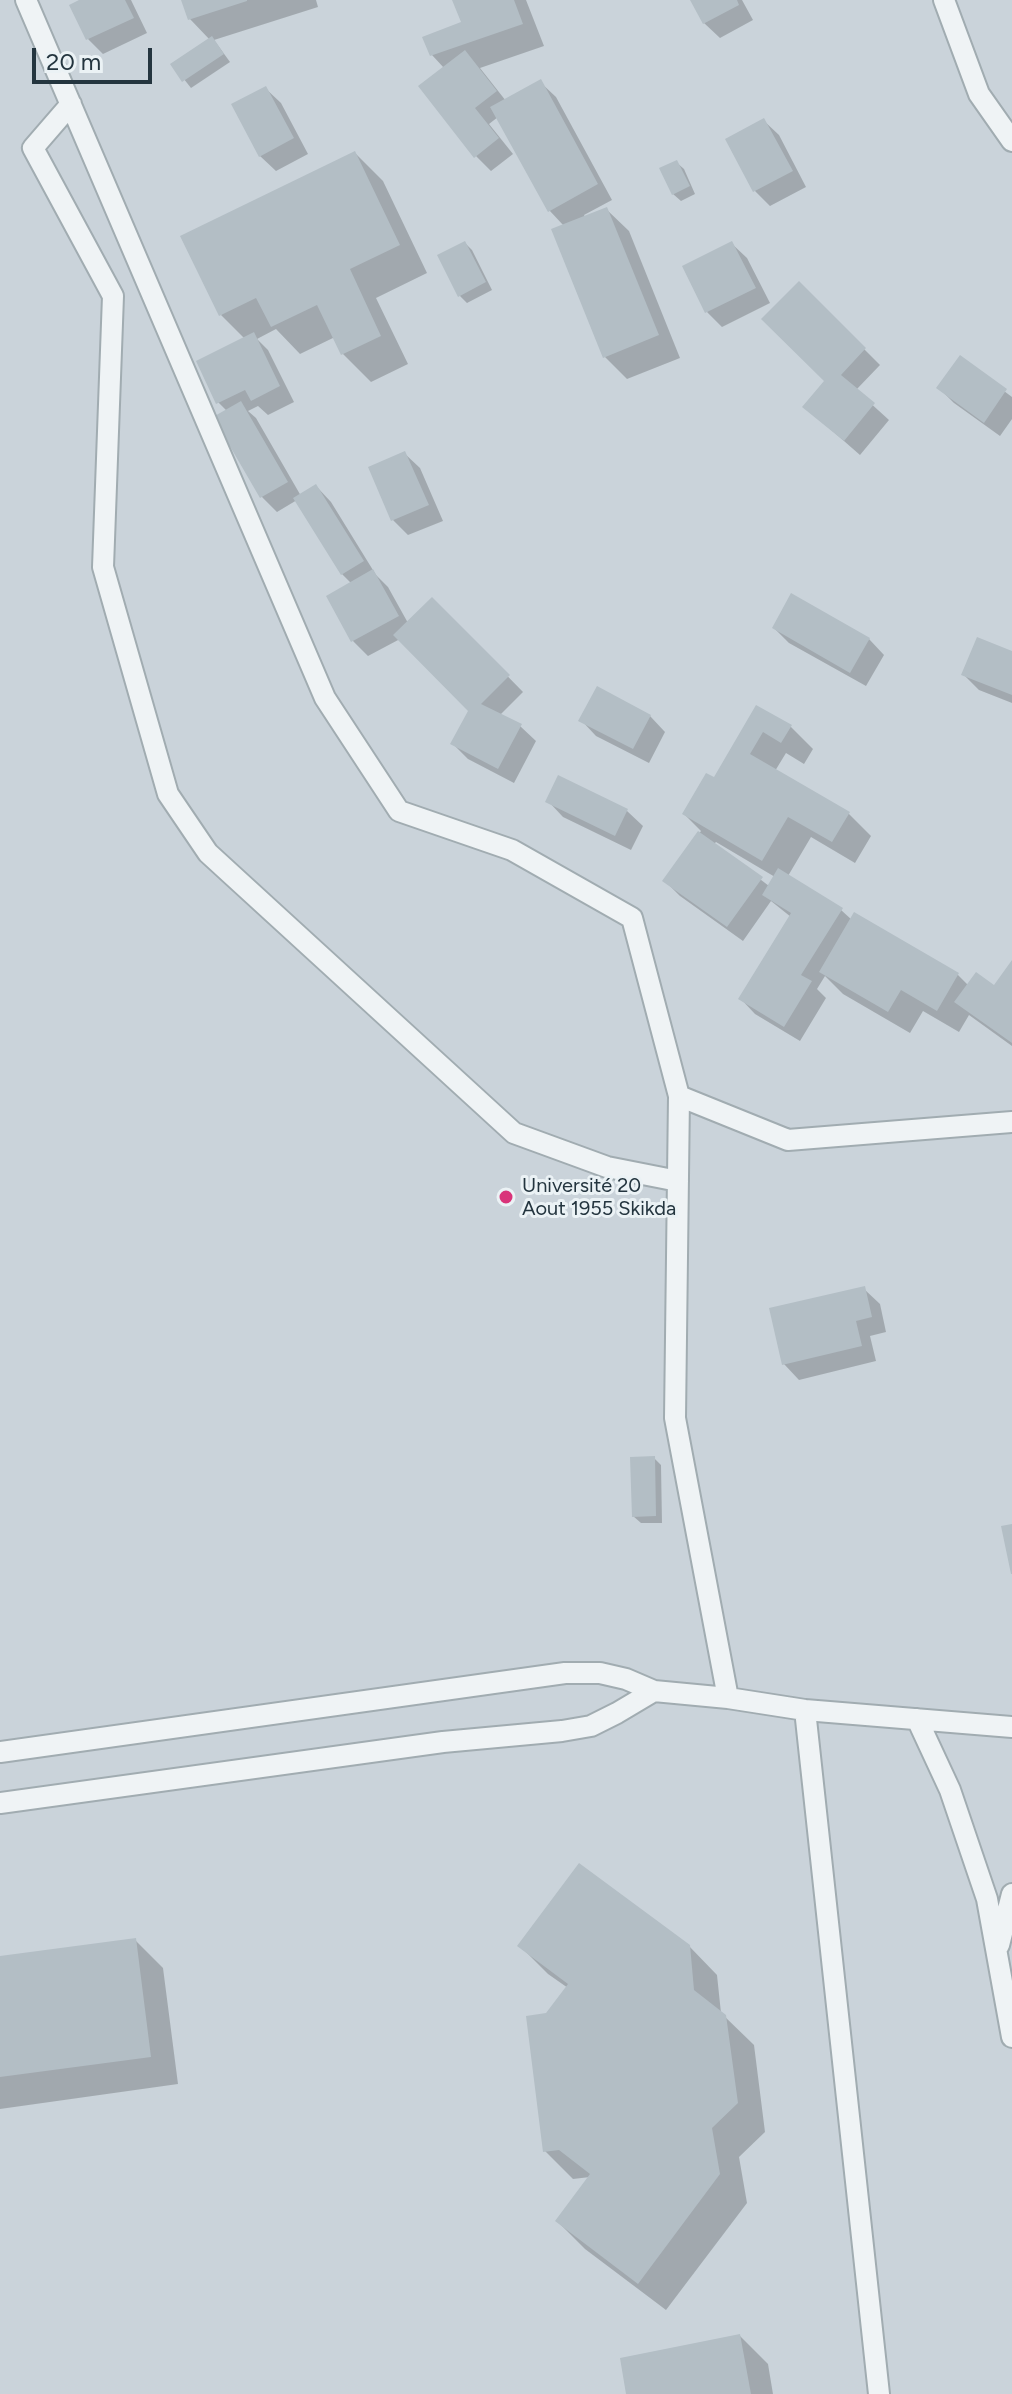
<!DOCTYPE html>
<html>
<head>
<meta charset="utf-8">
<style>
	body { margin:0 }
	#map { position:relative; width:1012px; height:2394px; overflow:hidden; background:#dce4e7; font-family:Figtree,sans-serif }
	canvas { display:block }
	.scale { position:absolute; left:32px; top:48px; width:120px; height:36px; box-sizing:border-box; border:4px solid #24353f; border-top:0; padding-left:10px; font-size:24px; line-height:28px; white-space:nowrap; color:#24353f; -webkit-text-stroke:6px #ebf2f5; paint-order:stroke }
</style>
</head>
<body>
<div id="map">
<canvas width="1012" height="2394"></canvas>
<div class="scale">20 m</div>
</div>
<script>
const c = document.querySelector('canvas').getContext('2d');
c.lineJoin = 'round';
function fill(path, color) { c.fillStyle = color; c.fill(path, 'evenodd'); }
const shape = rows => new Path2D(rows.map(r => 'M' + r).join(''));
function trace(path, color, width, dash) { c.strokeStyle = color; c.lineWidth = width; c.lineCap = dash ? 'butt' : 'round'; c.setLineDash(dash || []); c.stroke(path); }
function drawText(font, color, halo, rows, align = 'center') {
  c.font = font + ' Figtree,sans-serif'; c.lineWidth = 6; c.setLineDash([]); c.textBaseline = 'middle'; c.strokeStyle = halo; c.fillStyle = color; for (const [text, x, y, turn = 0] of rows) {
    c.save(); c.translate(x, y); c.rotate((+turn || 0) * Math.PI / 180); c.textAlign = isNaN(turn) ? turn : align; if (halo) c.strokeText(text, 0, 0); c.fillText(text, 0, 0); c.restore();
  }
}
fill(shape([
	[0,0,1012,0,1012,2394,0,2394]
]), '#cad3da');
fill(shape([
	[84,0,131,0,147,33,103,54,88,39],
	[183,0,316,0,318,7,214,40,230,62,191,88,172,64,210,40,190,19],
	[454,0,526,0,544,46,480,68,506,101,540,82,556,97,612,200,584,215,585,217,606,209,629,231,680,358,627,379,605,357,564,226,549,210,498,117,489,124,513,154,491,171,476,156,444,68,432,55,463,23],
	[692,0,742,0,753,20,720,38,704,23],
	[265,88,281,103,308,154,276,171,260,156],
	[763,120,779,135,806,187,770,206,755,191,727,140],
	[355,153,383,181,427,273,376,298,408,364,371,382,343,354,335,337,300,354,276,329,257,339,268,350,294,402,268,415,258,406,248,411,256,418,301,496,316,486,331,502,376,575,388,587,408,623,432,599,523,692,500,715,520,726,536,741,514,783,468,759,453,744,470,711,400,639,368,656,353,641,352,584,342,574,297,500,277,512,262,497,227,411,218,402,245,339,221,315],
	[676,162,684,169,695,194,681,201,673,194],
	[465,243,472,250,492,290,467,303,460,296],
	[731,243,747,258,770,303,722,327,707,312],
	[799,284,880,365,856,390,889,420,860,455,805,407,826,381],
	[960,358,1012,397,1012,419,1000,436,954,403,939,388],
	[404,453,420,468,443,521,408,535,393,520],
	[774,628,869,639,884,655,866,686,789,643],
	[1012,653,1012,703,979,690,964,675],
	[757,707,791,727,813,749,804,764,786,753,775,771,849,814,871,836,855,863,811,837,788,876,841,910,852,920,958,975,969,986,995,988,1012,964,1012,1046,969,1015,959,1032,923,1011,910,1033,843,994,825,976,817,989,826,998,800,1041,755,1014,740,998,791,917,771,901,743,941,680,896,665,881,701,831,684,814,715,780],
	[716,842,775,877,769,886,714,844],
	[650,716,665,732,649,763,596,736,581,720],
	[559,778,627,811,643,826,631,850,563,817,548,801],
	[864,1289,880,1304,886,1332,870,1336,876,1361,799,1380,784,1364],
	[654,1458,661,1465,662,1523,641,1523,633,1516],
	[135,1940,163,1968,178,2084,0,2109,0,1959],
	[520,1946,689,1946,717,1975,721,2013,754,2045,765,2132,739,2157,747,2203,666,2310,585,2249,557,2221,590,2177,573,2179,545,2151,548,2015,568,1988,548,1974],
	[740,2336,768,2364,773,2394,628,2394]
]), '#0003');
fill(shape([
	[79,0,125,0,134,18,86,40,69,5],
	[181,0,247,0,247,1,188,20],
	[452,0,514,0,523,24,430,56,422,37,461,22],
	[690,0,737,0,739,5,703,24],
	[212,36,224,54,182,82,170,64],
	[465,50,497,91,475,108,499,138,474,158,418,86],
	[541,79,598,184,548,212,490,107],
	[266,86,294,138,259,157,231,104],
	[764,118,793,171,753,192,725,139],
	[355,151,400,245,350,269,381,336,341,355,317,305,271,327,256,298,219,316,180,236],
	[677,160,690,186,672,195,659,168],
	[607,207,659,335,603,358,551,229],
	[465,241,486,282,458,297,437,255],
	[732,241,756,288,705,313,682,266],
	[799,281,866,348,841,375,875,403,844,441,802,407,824,381,761,319],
	[254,332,280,386,251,401,245,390,216,404,196,361],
	[960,355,1007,389,984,423,936,388],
	[241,401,288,482,260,498,213,417],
	[405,451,429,505,391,521,368,467],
	[316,484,364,561,341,575,293,498],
	[373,569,399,616,351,642,326,596],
	[791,593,870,638,850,673,772,628],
	[432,597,510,675,481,704,522,724,498,769,450,744,468,711,393,635],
	[977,637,1012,651,1012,695,961,675],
	[597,686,651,715,633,749,578,721],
	[756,705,792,725,781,743,763,732,750,754,850,812,832,842,788,817,762,861,682,814,706,773,714,777],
	[558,775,628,809,615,836,545,802],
	[698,831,763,877,727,927,662,881],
	[778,868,843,908,801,975,812,981,784,1027,738,999,791,913,762,895],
	[854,912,959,973,937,1011,901,990,888,1012,819,972],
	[1012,960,1012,1043,954,1002,976,972,994,985],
	[865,1286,872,1317,856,1321,862,1346,782,1365,769,1308],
	[655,1456,656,1516,632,1517,630,1457],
	[1012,1524,1012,1574,1011,1574,1001,1526],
	[579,1863,690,1945,694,1990,726,2015,738,2103,712,2128,720,2174,638,2284,555,2221,590,2174,559,2150,543,2152,526,2016,546,2013,568,1984,517,1946],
	[136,1938,151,2057,0,2077,0,1956],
	[740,2334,751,2394,626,2394,620,2358]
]), '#b3bec5');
const service = shape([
	[26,0,325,698,399,811,512,850,632,918,679,1096,675,1418,728,1698],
	[944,0,979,94,1012,141],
	[71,104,33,148,113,296,103,567,168,794,208,853,514,1133,607,1167,678,1181],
	[679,1096,788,1140,1012,1122],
	[654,1691,728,1698,805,1710,1012,1727],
	[805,1710,879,2394],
	[917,1719,950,1790,987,1899,1012,2037],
	[0,1752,565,1673,600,1673,626,1679,654,1691,617,1713,591,1726,562,1731,443,1742,0,1803],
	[999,1945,1012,1894]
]);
trace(service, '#a1acb1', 24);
trace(service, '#eff3f5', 20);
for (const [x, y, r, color] of [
	[506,1197,8,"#d9347a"]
]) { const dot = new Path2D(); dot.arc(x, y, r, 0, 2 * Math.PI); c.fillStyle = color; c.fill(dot); trace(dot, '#ebf2f5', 3); }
drawText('20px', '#24353f', '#ebf2f5', [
	["Université 20",522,1186],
	["Aout 1955 Skikda",522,1209]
], 'left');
</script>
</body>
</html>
